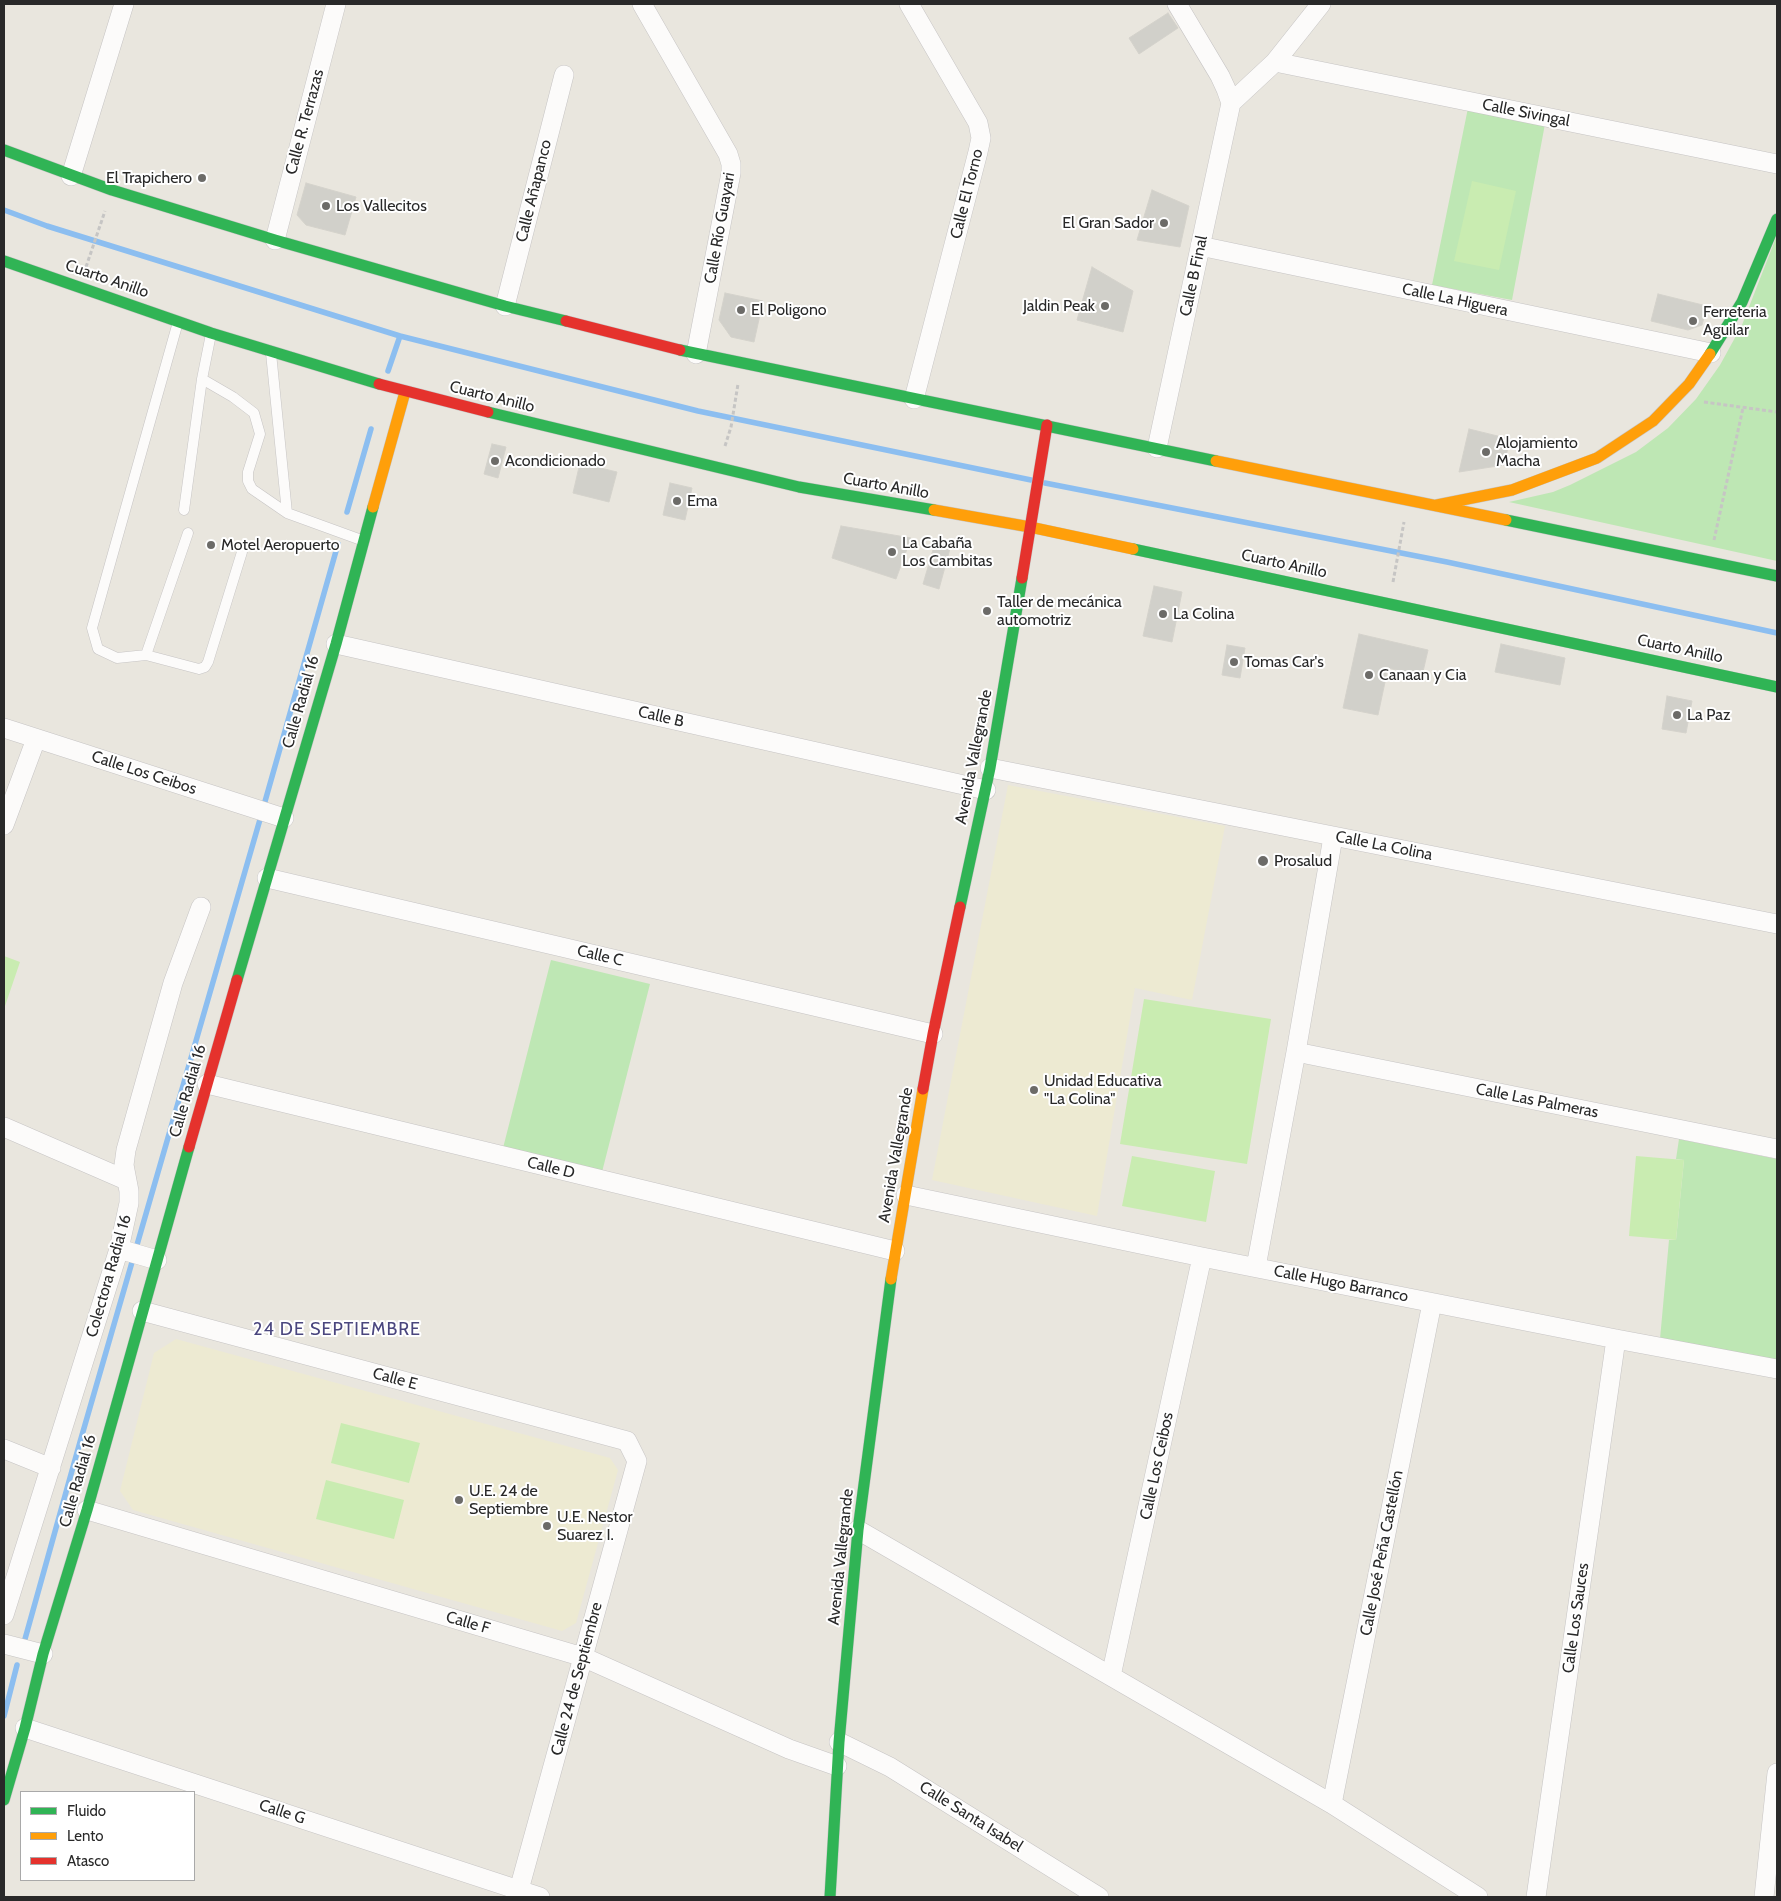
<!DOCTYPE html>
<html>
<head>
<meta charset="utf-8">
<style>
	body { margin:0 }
	#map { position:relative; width:1781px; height:1901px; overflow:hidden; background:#e9e6de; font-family:Cabin,sans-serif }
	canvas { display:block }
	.frame { position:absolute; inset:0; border:5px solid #292929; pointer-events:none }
	.legend { position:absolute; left:20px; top:1791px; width:175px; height:90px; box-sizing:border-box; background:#fff; border:1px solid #a9a9a9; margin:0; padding:6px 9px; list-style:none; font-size:15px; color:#292929 }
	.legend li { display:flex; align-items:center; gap:10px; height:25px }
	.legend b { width:25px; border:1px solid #a9a9a9 }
</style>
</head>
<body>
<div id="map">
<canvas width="1781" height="1901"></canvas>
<div class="frame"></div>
<ul class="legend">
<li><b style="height:6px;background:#30b455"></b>Fluido</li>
<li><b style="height:6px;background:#ff9f0a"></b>Lento</li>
<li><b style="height:6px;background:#e5322d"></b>Atasco</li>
</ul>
</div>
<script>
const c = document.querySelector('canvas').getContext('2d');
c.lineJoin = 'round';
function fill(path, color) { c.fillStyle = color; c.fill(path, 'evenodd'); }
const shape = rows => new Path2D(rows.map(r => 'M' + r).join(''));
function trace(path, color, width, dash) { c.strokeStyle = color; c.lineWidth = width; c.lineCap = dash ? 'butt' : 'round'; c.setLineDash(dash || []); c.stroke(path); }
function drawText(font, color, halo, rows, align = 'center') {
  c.font = font + ' Cabin,sans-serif'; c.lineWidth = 4; c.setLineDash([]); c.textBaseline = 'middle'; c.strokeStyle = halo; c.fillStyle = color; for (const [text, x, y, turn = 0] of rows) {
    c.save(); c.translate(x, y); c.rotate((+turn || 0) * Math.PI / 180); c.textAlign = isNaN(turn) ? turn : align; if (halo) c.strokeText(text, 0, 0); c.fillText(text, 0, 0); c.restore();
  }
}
fill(shape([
	[1008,785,1225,826,1192,1000,1135,988,1097,1216,932,1180],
	[176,1339,610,1458,618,1470,576,1623,562,1631,133,1510,120,1491,154,1353]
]), '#edead2');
fill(shape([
	[1468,108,1545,124,1512,300,1432,285],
	[1777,235,1777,561,1509,502,1553,492,1570,485,1636,452,1668,428,1696,399,1720,365,1742,325],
	[551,960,650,984,602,1172,503,1148],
	[1679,1139,1777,1159,1777,1362,1660,1339,1669,1240,1676,1240,1684,1160,1676,1159]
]), '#bee7b4');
fill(shape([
	[1472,181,1516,191,1499,270,1454,261],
	[4,956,20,962,4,1009],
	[1144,999,1271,1019,1247,1164,1120,1144],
	[1132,1156,1215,1171,1206,1222,1122,1206],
	[1636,1156,1684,1160,1676,1240,1629,1236],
	[341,1423,420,1443,409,1483,331,1463],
	[326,1480,404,1500,394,1539,316,1519]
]), '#c9ecb1');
trace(shape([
	[4,210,47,226,400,336,698,411,1031,480],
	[388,371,400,336],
	[1045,483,1447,562,1777,633],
	[347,512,371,429],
	[264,805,338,544],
	[25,1639,80,1442,261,816],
	[4,1716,17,1665]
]), '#8cbef0', 5.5);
const building = shape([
	[1168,13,1178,28,1139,54,1129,38,1168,13],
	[306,183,356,197,345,235,306,225,297,215,306,183],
	[1152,190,1189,206,1180,247,1137,240,1152,190],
	[1092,267,1133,291,1123,332,1077,320,1092,267],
	[725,293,763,301,754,342,731,337,719,320,725,293],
	[1658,294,1707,306,1702,325,1688,330,1651,321,1658,294],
	[1469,429,1510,439,1504,465,1459,472,1469,429],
	[492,444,506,447,498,478,484,474,492,444],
	[580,463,617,472,609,502,573,493,580,463],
	[670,483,692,488,685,520,663,515,670,483],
	[841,526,911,538,896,579,832,558,841,526],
	[935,543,951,545,939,589,923,584,935,543],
	[1154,586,1182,592,1172,642,1143,636,1154,586],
	[1359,634,1428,650,1422,676,1388,668,1378,715,1343,708,1359,634],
	[1501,644,1565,658,1560,685,1495,672,1501,644],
	[1227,645,1245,648,1240,678,1222,675,1227,645],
	[1667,696,1692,701,1686,733,1662,729,1667,696]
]);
fill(building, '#d1d0ca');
trace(building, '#d4d2cb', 1);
const lane = shape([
	[178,322,92,628,98,649,117,658,146,655,199,669,205,667,208,662,242,552],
	[271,353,287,513,364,541],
	[202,379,233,397,254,413,260,434,248,472,248,481,252,489,287,513],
	[184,510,202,379,211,334],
	[146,655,188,533]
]);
const street = shape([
	[642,4,728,154,731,164,731,173,696,354],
	[909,4,978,123,981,138,978,152,914,399],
	[1275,62,1777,164],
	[1231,103,1275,62,1321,4],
	[71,176,124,4],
	[275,240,336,4],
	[1200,246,1711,353],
	[505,306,564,75],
	[1157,448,1231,103,1226,89,1220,76,1177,4],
	[336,644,986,790],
	[4,728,284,818],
	[990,768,1777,924],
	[4,825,36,739],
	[267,878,933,1034],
	[1296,1052,1777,1149],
	[207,1084,895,1251],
	[4,1127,126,1180],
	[906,1195,1202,1257,1616,1339,1777,1369],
	[119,1249,157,1260],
	[1256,1267,1296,1052,1333,837],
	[142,1311,627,1441,637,1461,517,1897],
	[4,1449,51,1468],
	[87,1510,583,1657,789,1749,837,1766],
	[858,1530,1332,1804,1478,1897],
	[4,1615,119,1249,129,1203,129,1191,124,1165,126,1150,173,983,201,907],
	[4,1644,43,1654],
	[1111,1676,1202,1257],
	[25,1728,540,1897],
	[839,1742,890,1767,1099,1897],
	[1332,1804,1432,1303],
	[1536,1897,1616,1339],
	[1764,1897,1777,1773]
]);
const fast = shape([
	[4,150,112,190,275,240,505,306,566,321],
	[4,261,211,333,379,384],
	[680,350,1216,461],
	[1710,354,1742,302,1777,219],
	[488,412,799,487,934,510],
	[1506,520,1777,576],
	[1133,549,1777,687],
	[960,907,990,768,1022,578],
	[237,980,336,644,373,507],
	[4,1800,25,1728,43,1654,87,1510,189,1147],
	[830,1897,839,1742,858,1530,891,1279]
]);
const slow = shape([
	[1216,461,1506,520],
	[1437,505,1512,490,1597,458,1653,421,1689,384,1710,354],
	[373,507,405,392],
	[934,510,1030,527,1133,549],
	[891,1279,923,1089]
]);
const jam = shape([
	[566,321,680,350],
	[379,384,488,412],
	[1022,578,1047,425],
	[923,1089,933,1034,960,907],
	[189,1147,237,980]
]);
trace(lane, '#c6c4c4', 11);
trace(street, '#c6c4c4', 20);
trace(fast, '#c6c4c4', 12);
trace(slow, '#c6c4c4', 12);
trace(jam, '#c6c4c4', 12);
trace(shape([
	[86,267,105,211],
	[1704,402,1777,412],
	[725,446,731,427,738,384],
	[1714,540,1743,408],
	[1393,582,1404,522]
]), '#c6c5c4', 3, [4, 2.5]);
trace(lane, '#fcfbfa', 10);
trace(street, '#fcfbfa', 19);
trace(fast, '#30b455', 11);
trace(slow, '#ff9f0a', 11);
trace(jam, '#e5322d', 11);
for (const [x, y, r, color] of [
	[202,178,5,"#6c6b68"],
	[326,206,5,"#6c6b68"],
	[1164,223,5,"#6c6b68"],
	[1105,306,5,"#6c6b68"],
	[741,310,5,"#6c6b68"],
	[1693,321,5,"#6c6b68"],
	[1486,452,5,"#6c6b68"],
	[495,461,5,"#6c6b68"],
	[677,501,5,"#6c6b68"],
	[211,545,5,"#6c6b68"],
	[892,552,5,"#6c6b68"],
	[987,611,5,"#6c6b68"],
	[1163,614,5,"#6c6b68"],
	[1234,662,5,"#6c6b68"],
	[1369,675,5,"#6c6b68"],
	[1677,715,5,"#6c6b68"],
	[1263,861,6,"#6c6b68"],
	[1034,1090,5,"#6c6b68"],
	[459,1500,5,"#6c6b68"],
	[547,1526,5,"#6c6b68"]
]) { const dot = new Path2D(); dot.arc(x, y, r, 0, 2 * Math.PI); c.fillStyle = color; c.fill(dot); trace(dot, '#fff', 2); }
drawText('16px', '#292929', '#fff', [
	["Calle Sivingal",1526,113,11],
	["Calle R. Terrazas",305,122,-75],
	["Calle Añapanco",534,191,-76],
	["Calle El Torno",967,194,-76],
	["Calle Río Guayari",720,228,-80],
	["Calle B Final",1194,276,-78],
	["Cuarto Anillo",107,279,19],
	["Calle La Higuera",1455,300,12],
	["Cuarto Anillo",492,397,14],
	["Cuarto Anillo",886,486,10],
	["Cuarto Anillo",1284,564,12],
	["Cuarto Anillo",1680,649,12],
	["Calle Radial 16",301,702,-74],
	["Calle B",661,717,13],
	["Avenida Vallegrande",974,757,-79],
	["Calle Los Ceibos",144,773,18],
	["Calle La Colina",1384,846,11],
	["Calle C",600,956,13],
	["Calle Radial 16",188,1091,-74],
	["Calle Las Palmeras",1537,1101,11],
	["Avenida Vallegrande",896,1155,-80],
	["Calle D",551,1168,14],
	["Colectora Radial 16",109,1276,-74],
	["Calle Hugo Barranco",1341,1284,11],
	["Calle E",395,1379,15],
	["Calle Los Ceibos",1157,1466,-78],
	["Calle Radial 16",78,1481,-74],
	["Calle José Peña Castellón",1382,1553,-79],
	["Avenida Vallegrande",841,1557,-84],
	["Calle Los Sauces",1576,1618,-82],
	["Calle F",468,1623,16],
	["Calle 24 de Septiembre",577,1679,-75],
	["Calle G",282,1812,18],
	["Calle Santa Isabel",971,1817,32]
]);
drawText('16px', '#292929', '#fff', [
	["El Trapichero",192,178,"right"],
	["Los Vallecitos",336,206],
	["El Gran Sador",1154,223,"right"],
	["Jaldin Peak",1095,306,"right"],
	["El Poligono",751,310],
	["Ferreteria",1703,312],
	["Aguilar",1703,330],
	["Alojamiento",1496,443],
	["Macha",1496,461],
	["Acondicionado",505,461],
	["Ema",687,501],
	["La Cabaña",902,543],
	["Los Cambitas",902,561],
	["Motel Aeropuerto",221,545],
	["Taller de mecánica",997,602],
	["automotriz",997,620],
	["La Colina",1173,614],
	["Tomas Car's",1244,662],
	["Canaan y Cia",1379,675],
	["La Paz",1687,715],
	["Prosalud",1274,861],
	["Unidad Educativa",1044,1081],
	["\"La Colina\"",1044,1099],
	["U.E. 24 de",469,1491],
	["Septiembre",469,1509],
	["U.E. Nestor",557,1517],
	["Suarez I.",557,1535]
], 'left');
c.letterSpacing = '1px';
drawText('18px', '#4a467e', '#fff', [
	["24 DE SEPTIEMBRE",337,1330]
]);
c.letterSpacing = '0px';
</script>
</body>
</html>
